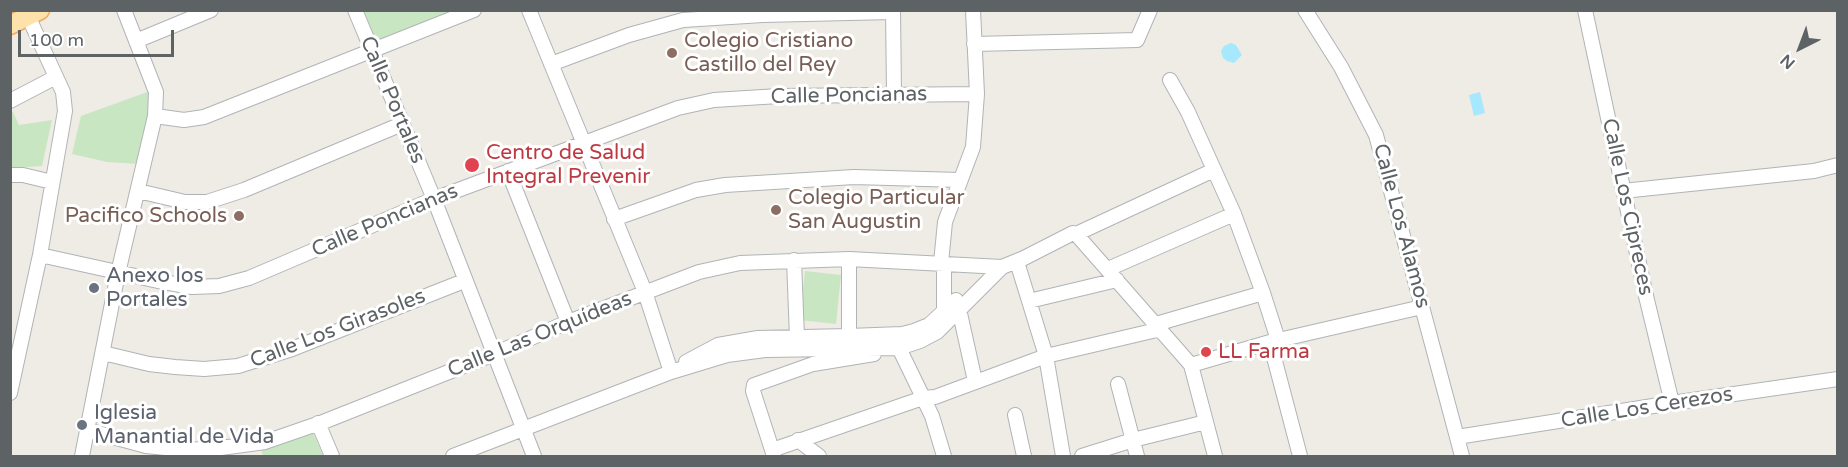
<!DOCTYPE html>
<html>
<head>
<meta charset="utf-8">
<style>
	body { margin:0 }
	#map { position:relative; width:1848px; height:467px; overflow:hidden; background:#efebe5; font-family:"Varela Round",sans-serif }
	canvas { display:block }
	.frame { position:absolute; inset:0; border:12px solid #5d6265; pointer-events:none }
	.north { position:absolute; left:1770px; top:18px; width:60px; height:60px; -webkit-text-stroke:4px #fff; paint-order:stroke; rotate:222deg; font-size:16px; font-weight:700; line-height:24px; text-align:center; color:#5d6265 }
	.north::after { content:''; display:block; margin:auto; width:21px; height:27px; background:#5d6265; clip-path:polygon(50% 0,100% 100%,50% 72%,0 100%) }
	.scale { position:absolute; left:18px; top:30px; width:156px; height:27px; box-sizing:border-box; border:3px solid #5d6265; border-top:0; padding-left:8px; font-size:18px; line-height:21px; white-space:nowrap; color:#5d6265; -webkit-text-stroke:4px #fff; paint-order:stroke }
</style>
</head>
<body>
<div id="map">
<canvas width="1848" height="467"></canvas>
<div class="frame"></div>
<div class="north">N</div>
<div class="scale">100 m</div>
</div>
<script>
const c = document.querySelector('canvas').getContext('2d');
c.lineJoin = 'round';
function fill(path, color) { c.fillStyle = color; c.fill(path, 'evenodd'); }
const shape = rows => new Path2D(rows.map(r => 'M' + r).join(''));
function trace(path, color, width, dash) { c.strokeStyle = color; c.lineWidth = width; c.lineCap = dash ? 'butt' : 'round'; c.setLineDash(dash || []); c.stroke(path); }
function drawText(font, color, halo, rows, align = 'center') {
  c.font = font + ' "Varela Round",sans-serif'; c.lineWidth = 6; c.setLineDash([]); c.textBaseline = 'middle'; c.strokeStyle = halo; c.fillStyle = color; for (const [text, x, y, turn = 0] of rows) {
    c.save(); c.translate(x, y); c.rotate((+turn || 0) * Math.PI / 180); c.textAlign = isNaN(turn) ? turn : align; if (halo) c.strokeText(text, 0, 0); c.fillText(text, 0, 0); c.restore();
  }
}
fill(shape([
	[359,11,457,11,373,44],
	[150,91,151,118,140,164,107,162,72,154,81,116],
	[13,112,19,125,52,120,42,166,11,168,10,113],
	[805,271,841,275,836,324,800,320],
	[313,433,323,456,263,456,261,450]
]), '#c9e6c2');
fill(shape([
	[1231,43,1236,45,1242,55,1234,63,1227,61,1223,58,1221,51,1224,46],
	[1480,92,1485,113,1474,116,1469,95]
]), '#a6e8fe');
const minor = shape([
	[355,10,434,199,534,456],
	[529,10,645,292,671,372],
	[893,10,894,94],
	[1305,10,1341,67,1376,135,1462,456],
	[1585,10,1646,296,1672,403],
	[136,41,211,10],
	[974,44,1137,40,1150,10],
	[551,64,629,35,683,20,763,15,893,12],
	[1170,80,1188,112,1234,214,1263,293,1278,340],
	[10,101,56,77],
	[155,116,184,120,204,117,474,10],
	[508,171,568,322],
	[10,175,23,175,52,182],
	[138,191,185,202,207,202,244,190,402,124],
	[1623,191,1814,171,1838,165],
	[614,219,696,190,725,185,854,177,960,180],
	[1076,234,1191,365,1215,456],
	[40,255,158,281,192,287,219,286,249,278,434,199,678,108,714,100,779,96,977,94],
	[849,259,849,336],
	[794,260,797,338],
	[1017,262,1046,356,1063,456],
	[941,263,945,222,973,147,977,94,973,10],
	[1108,269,1234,214],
	[1029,301,1117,280],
	[959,309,975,381],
	[944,311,944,263],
	[1156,324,1263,293],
	[1270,342,1300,456],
	[899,348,932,416,944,456],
	[103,353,149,364,175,367,204,369,238,366,292,349,464,281],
	[686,362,718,345,758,338,849,336,902,334,914,331,929,325,956,300],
	[1191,365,1270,342,1422,307],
	[1118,384,1137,456],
	[10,393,40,255,65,111,63,92,28,16],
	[1015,415,1024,456],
	[318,423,332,456],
	[87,430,146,446,185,450,221,448,265,442,323,422,494,354,568,322,699,272,740,263,849,259,1002,267],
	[1457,437,1672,403,1838,379],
	[798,440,819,456],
	[772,450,923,398,935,397,1046,356,1161,329],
	[82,456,118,273,155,116,156,92,124,10],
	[453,456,671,372,727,355,765,350,899,348,920,341,937,332,1002,267,1024,258,1073,233,1076,234,1214,170],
	[774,456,753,391,754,385,813,364,874,354],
	[1082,456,1133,440,1206,422]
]);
const major = shape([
	[10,25,40,10]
]);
trace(minor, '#b0b4b7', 16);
trace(major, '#f0ac5d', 21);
trace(minor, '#fff', 14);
trace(major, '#fee1ab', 18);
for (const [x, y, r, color] of [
	[672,53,6,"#8d6e63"],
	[472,165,8,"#e0444e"],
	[776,210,6,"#8d6e63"],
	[239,216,6,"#8d6e63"],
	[94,288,6,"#6b7280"],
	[1206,352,6,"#e0444e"],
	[82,425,6,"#6b7280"]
]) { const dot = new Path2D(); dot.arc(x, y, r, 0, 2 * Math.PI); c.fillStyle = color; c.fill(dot); trace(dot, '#fff', 2); }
drawText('21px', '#785e54', '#fff', [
	["Colegio Cristiano",684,41],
	["Castillo del Rey",684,65],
	["Colegio Particular",788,198],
	["San Augustin",788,222],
	["Pacifico Schools",227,216,"right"]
], 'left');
drawText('21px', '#5d6265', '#fff', [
	["Calle Poncianas",849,96,-1],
	["Calle Portales",392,100,67],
	["Calle Los Cipreces",1627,207,78],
	["Calle Poncianas",385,221,-23],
	["Calle Los Alamos",1401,226,75],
	["Calle Los Girasoles",338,329,-21],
	["Calle Las Orquídeas",540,335,-22],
	["Calle Los Cerezos",1647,408,-9]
]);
drawText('21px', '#be3a42', '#fff', [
	["Centro de Salud",486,153],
	["Integral Prevenir",486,177],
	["LL Farma",1218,352]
], 'left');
drawText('21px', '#5b616d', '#fff', [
	["Anexo los",106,276],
	["Portales",106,300],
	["Iglesia",94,413],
	["Manantial de Vida",94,437]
], 'left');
</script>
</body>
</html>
